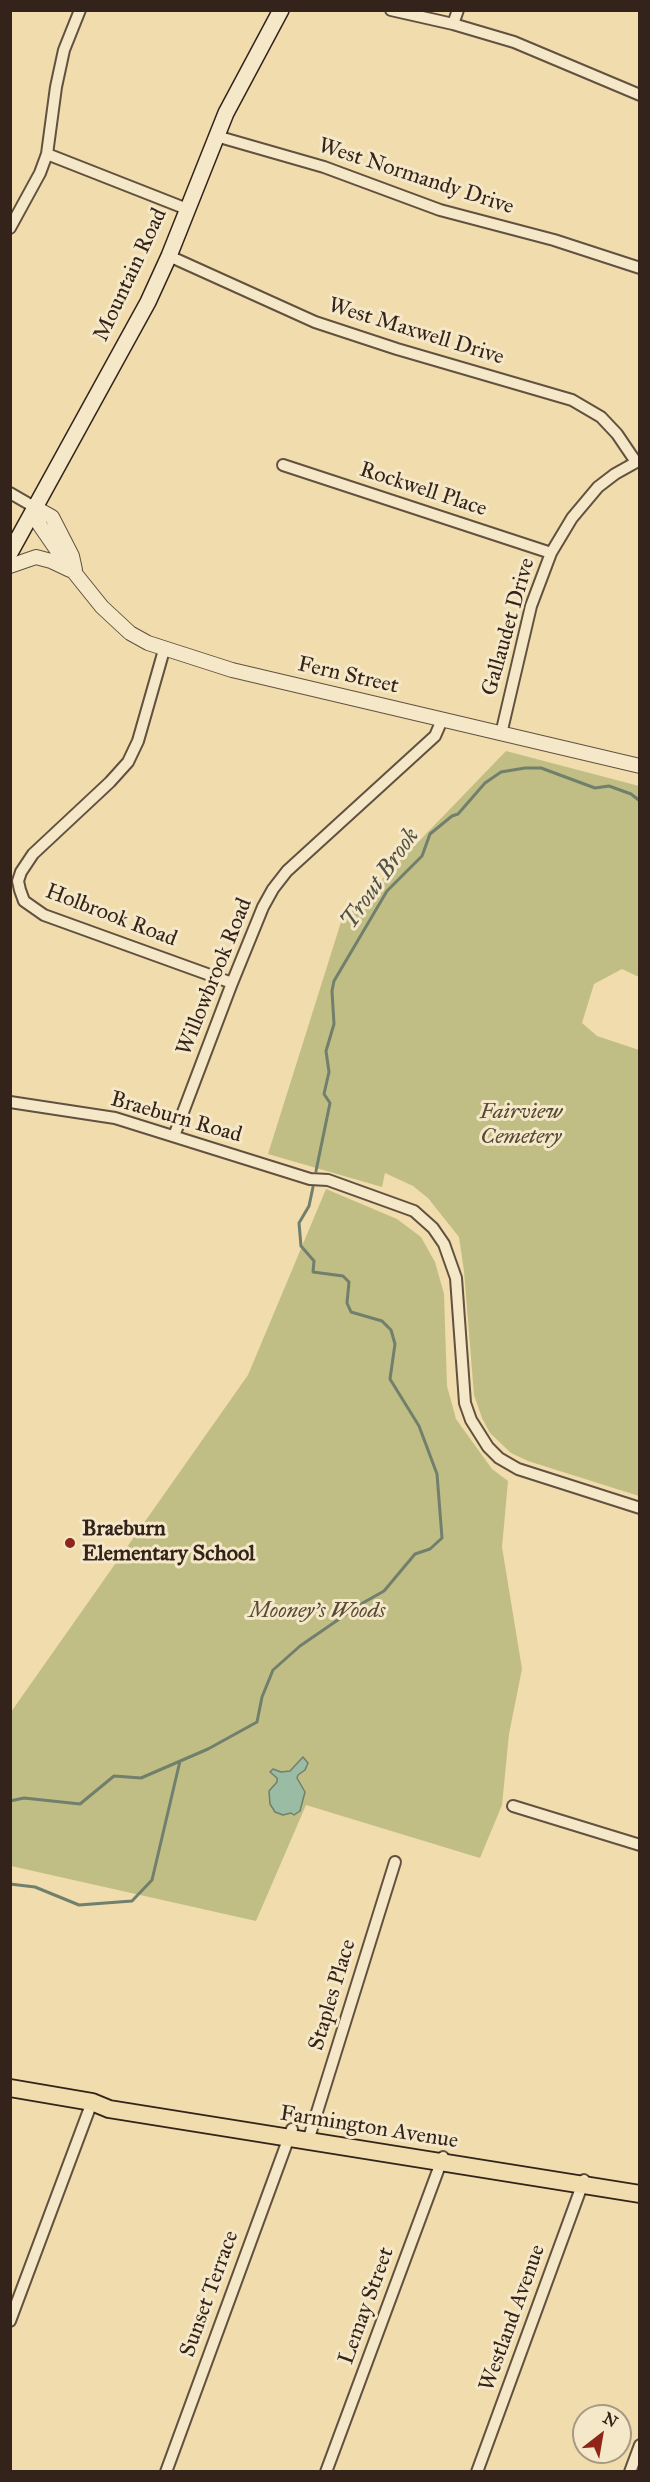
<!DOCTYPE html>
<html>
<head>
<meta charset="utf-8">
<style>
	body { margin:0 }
	#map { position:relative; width:650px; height:2482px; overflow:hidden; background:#f0dcac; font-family:"IM FELL Great Primer",serif }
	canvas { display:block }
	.frame { position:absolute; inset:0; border:12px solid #33231b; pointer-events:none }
	.north { position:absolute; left:572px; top:2404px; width:60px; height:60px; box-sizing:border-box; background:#f5e8c9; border:2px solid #a79983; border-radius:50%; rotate:31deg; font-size:16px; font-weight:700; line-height:24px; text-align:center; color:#33231b }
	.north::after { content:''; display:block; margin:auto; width:21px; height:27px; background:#8f2418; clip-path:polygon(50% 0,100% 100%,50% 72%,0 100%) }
</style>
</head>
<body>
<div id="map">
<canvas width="650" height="2482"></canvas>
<div class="frame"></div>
<div class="north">N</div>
</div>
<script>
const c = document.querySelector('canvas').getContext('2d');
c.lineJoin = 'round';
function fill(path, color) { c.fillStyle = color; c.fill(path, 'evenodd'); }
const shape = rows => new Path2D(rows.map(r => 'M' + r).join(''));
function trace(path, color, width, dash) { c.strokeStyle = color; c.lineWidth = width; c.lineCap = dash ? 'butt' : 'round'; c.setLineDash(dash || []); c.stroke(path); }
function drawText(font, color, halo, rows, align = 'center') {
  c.font = font + ' "IM FELL Great Primer",serif'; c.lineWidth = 6; c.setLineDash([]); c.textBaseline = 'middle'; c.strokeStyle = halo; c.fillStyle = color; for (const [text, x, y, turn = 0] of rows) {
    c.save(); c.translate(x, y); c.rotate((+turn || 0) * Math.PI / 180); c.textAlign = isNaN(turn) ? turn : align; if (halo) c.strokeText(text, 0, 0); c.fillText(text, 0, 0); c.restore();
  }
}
fill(shape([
	[506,751,639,786,639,977,622,969,594,984,582,1023,597,1036,639,1050,639,1496,528,1461,511,1453,490,1433,482,1418,474,1395,464,1271,459,1237,428,1198,413,1186,385,1173,382,1187,268,1154,341,922],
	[326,1189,397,1219,421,1237,435,1262,444,1294,447,1386,456,1419,492,1469,508,1481,502,1547,522,1669,509,1734,502,1805,480,1858,306,1805,256,1921,11,1866,11,1712,248,1375]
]), '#c0be85');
const water = shape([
	[303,1757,308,1763,305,1770,298,1775,297,1778,305,1792,300,1811,294,1815,291,1813,283,1815,275,1812,270,1804,269,1791,277,1782,277,1778,270,1772,273,1769,281,1772,290,1771,303,1757]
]);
fill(water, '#9bbca4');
trace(water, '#717f6d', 1.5);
trace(shape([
	[316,1171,330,1103,324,1094,329,1072,326,1051,334,1024,332,991,334,981,387,891,422,856,430,834,452,816,458,814,485,783,501,772,525,768,541,768,595,788,609,786,631,794,640,801],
	[10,1801,24,1798,80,1804,114,1776,141,1778,208,1749,257,1722,262,1697,273,1670,300,1646,361,1604,384,1591,415,1554,430,1549,442,1538,437,1474,419,1426,390,1379,395,1344,391,1330,382,1321,351,1312,347,1303,349,1282,343,1276,313,1272,314,1261,301,1246,299,1223,309,1206,313,1187],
	[10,1884,35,1887,79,1905,132,1901,152,1880,180,1761]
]), '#717f6d', 3);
const minor = shape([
	[391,10,453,24,514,42,640,95],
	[453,24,458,10],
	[216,136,324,167,440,210,554,240,640,268],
	[47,154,187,209],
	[10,228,40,173,47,154,56,87,64,50,80,10],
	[169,256,315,322,397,349,572,400,601,417,617,434,636,462],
	[283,465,551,553],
	[10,493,36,508],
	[164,650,138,741,128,762,110,782,33,854,21,872,18,881,20,890,24,901,44,915,232,983],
	[501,734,531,606,551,553,572,518,598,487,615,474,640,460],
	[10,1102,115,1118,310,1179,328,1180,414,1211,433,1228,444,1244,456,1278,465,1403,471,1420,488,1447,499,1458,518,1469,640,1508],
	[174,1136,232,983,263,907,273,889,287,871,435,736,442,720],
	[513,1806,640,1845],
	[308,2141,395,1862],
	[10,2321,92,2102],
	[166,2472,292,2129],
	[326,2472,443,2157],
	[477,2472,584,2180],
	[630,2472,640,2445]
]);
const tertiary = shape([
	[36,508,39,524,61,556,102,607,130,633,148,643,232,670,640,766],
	[36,508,52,517,72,556,75,570],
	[10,566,36,557,51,561,70,570]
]);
const secondary = shape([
	[10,553,148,302,169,256,226,113,281,10]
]);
const primary = shape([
	[10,2088,92,2102,109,2109,640,2194]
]);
trace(minor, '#62513f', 14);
trace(tertiary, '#62513f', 16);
trace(secondary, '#33231b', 18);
trace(primary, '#33231b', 20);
trace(minor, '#f5e8c9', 10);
trace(tertiary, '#f5e8c9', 14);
trace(secondary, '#f5e8c9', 15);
trace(primary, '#f0dcac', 16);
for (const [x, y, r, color] of [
	[70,1543,6,"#8f2418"]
]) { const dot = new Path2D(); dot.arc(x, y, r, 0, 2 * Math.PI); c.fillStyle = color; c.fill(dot); trace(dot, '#f5e8c9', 2); }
drawText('22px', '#33231b', '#f5e8c9', [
	["West Normandy Drive",416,177,18],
	["Mountain Road",131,275,-65],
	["West Maxwell Drive",416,332,17],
	["Rockwell Place",423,490,18],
	["Gallaudet Drive",509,627,-74],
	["Fern Street",348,676,13],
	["Holbrook Road",111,916,21],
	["Willowbrook Road",215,977,-68],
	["Braeburn Road",176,1118,16],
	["Staples Place",333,1995,-73],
	["Farmington Avenue",369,2128,9],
	["Sunset Terrace",210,2294,-70],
	["Lemay Street",367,2306,-70],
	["Westland Avenue",513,2318,-70]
]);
drawText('italic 22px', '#564a36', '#f5e8c9', [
	["Fairview",521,1113],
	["Cemetery",521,1138],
	["Mooney's Woods",317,1612]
]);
drawText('bold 22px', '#33231b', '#f5e8c9', [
	["Braeburn",82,1530],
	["Elementary School",82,1555]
], 'left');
drawText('italic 24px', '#525144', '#f5e8c9', [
	["Trout Brook",381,879,-55]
]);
</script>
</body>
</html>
